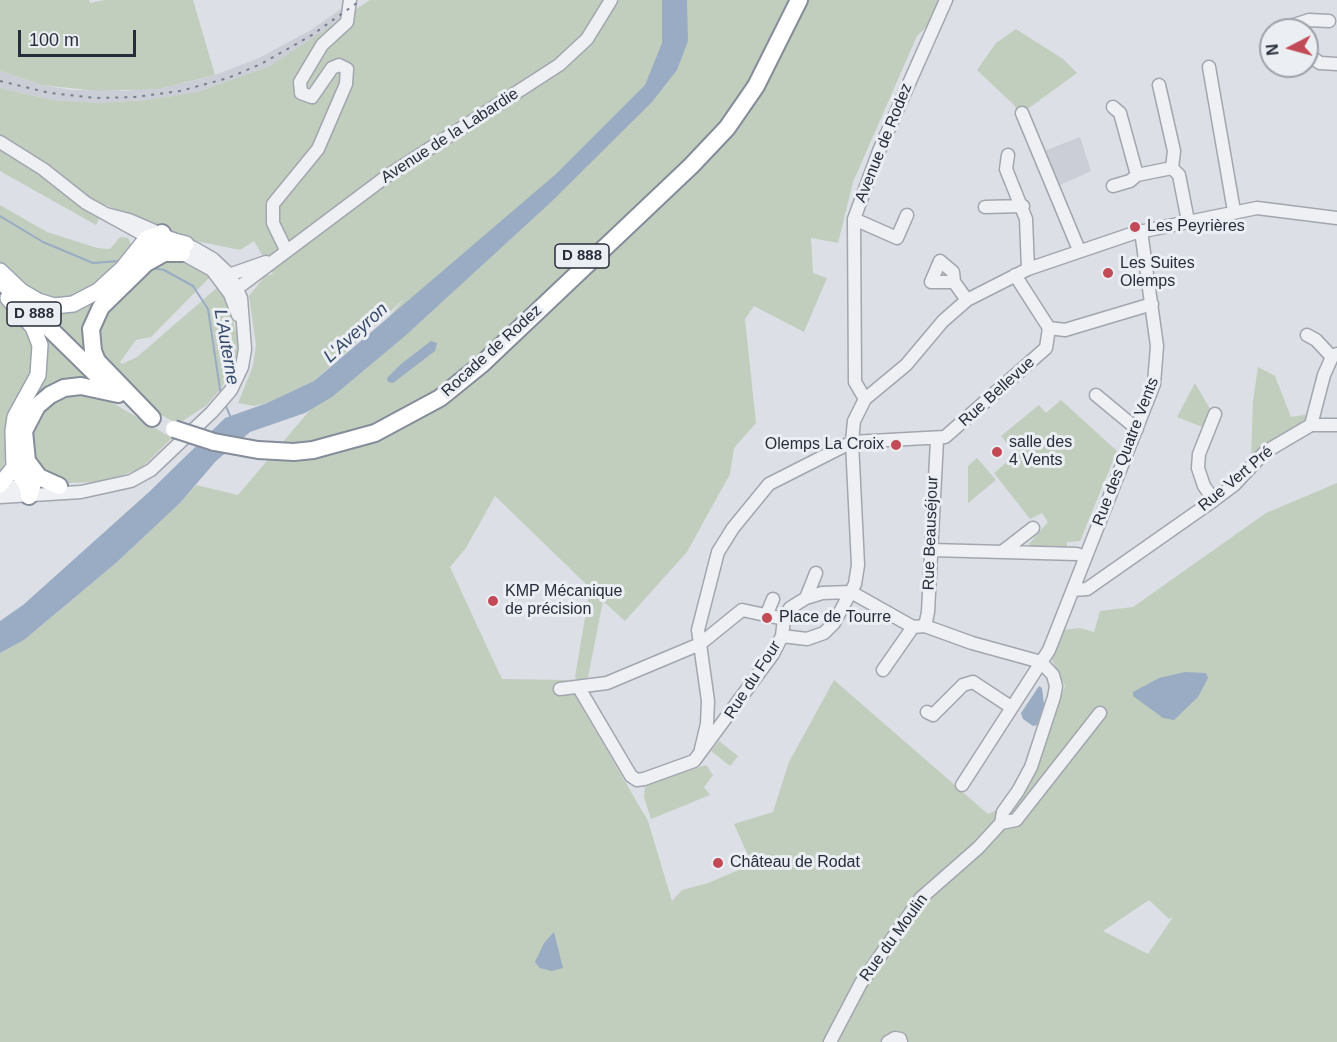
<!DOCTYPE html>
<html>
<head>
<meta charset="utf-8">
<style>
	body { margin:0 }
	#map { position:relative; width:1337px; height:1042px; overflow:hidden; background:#dcdfe5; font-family:Arial,sans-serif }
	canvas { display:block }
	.north { position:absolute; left:1259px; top:18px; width:60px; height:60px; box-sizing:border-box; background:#ebeef3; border:2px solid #9da1a9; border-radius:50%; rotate:264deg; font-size:16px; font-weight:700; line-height:24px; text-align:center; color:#272d3a }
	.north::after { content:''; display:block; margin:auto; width:21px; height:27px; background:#c24a56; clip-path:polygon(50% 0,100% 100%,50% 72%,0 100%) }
	.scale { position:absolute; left:18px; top:30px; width:118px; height:27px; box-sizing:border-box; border:3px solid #272d3a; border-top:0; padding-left:8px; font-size:18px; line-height:21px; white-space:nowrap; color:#272d3a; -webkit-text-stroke:4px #ebeef3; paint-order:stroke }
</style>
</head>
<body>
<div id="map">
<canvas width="1337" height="1042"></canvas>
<div class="north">N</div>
<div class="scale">100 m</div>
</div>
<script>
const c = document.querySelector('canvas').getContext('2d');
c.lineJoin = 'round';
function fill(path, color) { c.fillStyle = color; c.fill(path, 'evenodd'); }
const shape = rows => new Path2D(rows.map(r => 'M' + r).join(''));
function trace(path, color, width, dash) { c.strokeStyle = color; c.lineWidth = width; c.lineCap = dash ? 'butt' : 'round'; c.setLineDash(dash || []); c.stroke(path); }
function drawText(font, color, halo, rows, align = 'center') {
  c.font = font + ' Arial,sans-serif'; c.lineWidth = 6; c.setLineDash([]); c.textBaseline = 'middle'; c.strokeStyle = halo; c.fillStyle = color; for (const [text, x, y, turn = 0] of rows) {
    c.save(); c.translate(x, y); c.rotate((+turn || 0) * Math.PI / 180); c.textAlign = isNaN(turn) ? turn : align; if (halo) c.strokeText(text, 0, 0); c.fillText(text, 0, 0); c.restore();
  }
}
fill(shape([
	[345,6,345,18,270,66,197,92,147,100,99,103,53,100,0,88,0,71,42,85,71,90,126,91,184,83,215,75,259,58,311,30],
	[1080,137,1091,171,1054,188,1039,153]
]), '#cbced6');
fill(shape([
	[0,0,89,0,90,3,105,0,193,0,215,75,158,89,97,91,42,85,0,71],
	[370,0,955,0,917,36,853,182,838,243,811,238,813,273,827,278,804,332,754,306,745,319,756,423,734,448,730,474,687,552,625,621,603,601,587,682,579,682,575,677,590,588,495,496,466,548,450,567,502,679,566,680,648,821,672,901,682,890,708,883,748,866,750,860,734,824,773,812,789,762,834,680,988,814,1000,809,1021,775,1065,686,1052,660,1063,630,1080,628,1094,632,1100,611,1133,607,1266,513,1337,483,1337,1042,0,1042,0,653,24,640,116,563,180,503,196,485,238,495,404,299,314,381,270,402,254,406,238,403,253,366,256,345,249,296,265,276,273,274,254,241,240,250,191,240,106,205,96,225,0,171,0,88,53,100,99,103,147,100,197,92,270,66],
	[1149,900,1169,919,1173,917,1148,954,1103,931],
	[1016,29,1063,59,1077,73,1018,116,1015,106,977,70,996,43],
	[0,205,47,232,97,248,110,249,120,237,128,238,131,244,129,252,96,285,64,301,44,299,0,266],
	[164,255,187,259,211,276,151,337,136,340,120,362,122,364,137,357,219,286,227,300,237,335,237,355,222,387,207,405,178,424,148,408,100,359,97,320],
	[107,288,97,305,92,361,34,304,50,309],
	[0,295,22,320,34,340,31,372,9,411,6,459,0,475],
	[35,325,98,384,80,382,21,414,37,386],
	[1258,367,1275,376,1291,417,1309,414,1302,426,1251,459,1253,401],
	[1195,383,1210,409,1205,428,1177,417],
	[96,393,172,438,140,469,103,482,63,483,38,469,28,441,42,408,64,397],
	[1061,400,1117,451,1080,541,1067,542,1067,549,1033,549,1029,544,1048,522,1042,513,1030,519,994,473,1016,454,1001,436,1039,405,1046,413],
	[977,458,996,480,968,503,968,466],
	[719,741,738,756,730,766,711,751],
	[706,765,713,775,704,787,710,795,651,819,644,797,645,785]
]), '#c1cebe');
fill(shape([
	[662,0,687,0,688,41,677,70,652,102,550,203,405,336,332,397,305,413,250,432,216,461,180,503,116,563,24,640,0,653,0,621,23,605,149,492,225,418,267,403,314,381,556,174,645,85,662,43],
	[431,341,437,343,435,351,393,383,388,382,387,378,401,364],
	[1185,672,1206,673,1208,678,1198,697,1174,720,1163,718,1133,696,1133,692,1159,678],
	[1039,686,1042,688,1044,704,1037,725,1033,726,1023,719,1021,713],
	[554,932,563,968,552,971,540,968,535,962,544,943]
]), '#9aacc3');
trace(shape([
	[0,216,43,242,93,263,119,261],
	[151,268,164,270,193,286,208,309,221,396],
	[225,404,231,418]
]), '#9aacc3', 2);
const minor = shape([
	[1296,30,1294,25,1309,20,1329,21],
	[1307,54,1320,63,1337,64],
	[1209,67,1234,211],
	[1159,85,1174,151,1172,168,1179,175,1188,221],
	[1113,107,1120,113,1137,175,1172,168],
	[1022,113,1079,250],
	[0,142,43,169,86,203,155,241],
	[1008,155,1006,169,1026,219,1028,269],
	[1113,186,1130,181,1137,175],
	[985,207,1023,206],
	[854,219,897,238,907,215],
	[176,250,212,270,230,294,238,315],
	[286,250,273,223,273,204,318,149,346,84,347,69,339,65,332,68,312,97,301,93,300,82,322,45,347,22,350,0],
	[223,277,266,262],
	[954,282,953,272,940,261,931,282,954,282,967,300],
	[239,287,387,176,559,65,587,39,611,0],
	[1049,328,1065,330,1152,304],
	[1307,335,1316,340,1332,357],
	[1096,395,1137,429],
	[865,399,855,382,854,219,879,151,946,0],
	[1311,425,1337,425],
	[0,487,33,486],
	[0,497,81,492,131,481,151,470,212,412,231,390,242,367,245,349,241,298,230,275,213,259,194,248,129,220,106,214],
	[1214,500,1204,486,1198,468,1199,454,1215,414],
	[931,550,1077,554,1085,557],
	[1002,552,1033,528],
	[1073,590,1087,589,1214,500,1234,485,1265,452,1311,425,1324,375,1332,357,1337,354],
	[851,592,913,627,925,626,972,643,1041,662,1053,675,1056,686,1054,697,1031,767,1018,791,1003,812,1001,823],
	[806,598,816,573],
	[766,616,773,599],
	[925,626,928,612,937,440],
	[782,636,807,639,824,633,834,623,855,584,858,565,852,442,854,421,865,399,906,365,943,321,967,300,1028,269,1134,233,1257,208,1337,218],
	[883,670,913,627],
	[579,688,631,776,637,780,644,779,694,761,773,654,782,636,784,619,790,608,806,598,822,593,851,592],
	[560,689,607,683,700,644,698,630,718,552,733,528,769,484,852,442,945,437,1046,348,1049,328,1015,275],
	[927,712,933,715,963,685,973,682,1011,707],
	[701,749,707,724,708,701,700,644,742,610,784,619],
	[962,785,1049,650,1154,384,1157,346,1141,231],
	[1001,823,1016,820,1100,713],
	[830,1042,861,983,921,898,978,848,1001,823],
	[888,1042,895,1038,900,1039,901,1042]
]);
const major = shape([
	[0,271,21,291,38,301,54,306,73,304,98,291,123,268,147,238,154,236,186,244],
	[8,298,33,327,40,345,38,375,15,417,13,431,14,467,27,486,29,496],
	[0,485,14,467]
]);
const highway = shape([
	[148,262,164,253,182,253],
	[0,280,102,380],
	[152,418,97,361,93,351,91,329,101,307,145,264,160,243,162,233],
	[214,442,258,450,294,452,313,450,375,433,440,398,482,364,691,166,727,128,756,86,799,0],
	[59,486,39,477,27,461,24,431,37,406,50,395,64,388,81,386,118,394],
	[29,496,34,480,32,469]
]);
trace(minor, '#a2a6ae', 15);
trace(major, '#9da3b0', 18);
trace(highway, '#858c9a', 20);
trace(minor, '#eff0f4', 12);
trace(major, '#fff', 15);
trace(highway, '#fff', 16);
trace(shape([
	[0,81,50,93,95,98,135,97,180,91,228,78,261,64,312,35,361,0]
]), '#777f8d', 2, [3, 6]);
const highwayBridge = shape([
	[174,429,214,442]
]);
trace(highwayBridge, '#858c9a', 20, []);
trace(highwayBridge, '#fff', 16);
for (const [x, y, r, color] of [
	[1135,227,6,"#c24a56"],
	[1108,273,6,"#c24a56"],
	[896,445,6,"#c24a56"],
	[997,452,6,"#c24a56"],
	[493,601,6,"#c24a56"],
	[767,618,6,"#c24a56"],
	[718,863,6,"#c24a56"]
]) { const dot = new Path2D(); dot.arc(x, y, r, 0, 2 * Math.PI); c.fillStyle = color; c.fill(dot); trace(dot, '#ebeef3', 2); }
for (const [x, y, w] of [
	[582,256,54],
	[34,314,54]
]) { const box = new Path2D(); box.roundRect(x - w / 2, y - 12, w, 24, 4.5); c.fillStyle = '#ebeef3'; c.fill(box); trace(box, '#272d3a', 1.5); }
drawText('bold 15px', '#272d3a', null, [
	["D 888",582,256],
	["D 888",34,314]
]);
drawText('16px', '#272d3a', '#ebeef3', [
	["Avenue de la Labardie",450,136,-33],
	["Avenue de Rodez",884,143,-68],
	["Rocade de Rodez",492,351,-42],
	["Rue Bellevue",997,392,-42],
	["Rue des Quatre Vents",1126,452,-69],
	["Rue Vert Pré",1236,479,-40],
	["Rue Beauséjour",931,533,-88],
	["Rue du Four",753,680,-57],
	["Rue du Moulin",894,938,-54]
]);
drawText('16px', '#272d3a', '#ebeef3', [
	["Les Peyrières",1147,227],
	["Les Suites",1120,264],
	["Olemps",1120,282],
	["salle des",1009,443],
	["4 Vents",1009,461],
	["Olemps La Croix",884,445,"right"],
	["KMP Mécanique",505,592],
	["de précision",505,610],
	["Place de Tourre",779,618],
	["Château de Rodat",730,863]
], 'left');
drawText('italic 18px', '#354a6a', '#ebeef3', [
	["L'Aveyron",356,333,-42],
	["L'Auterne",226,347,80]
]);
</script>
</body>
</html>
